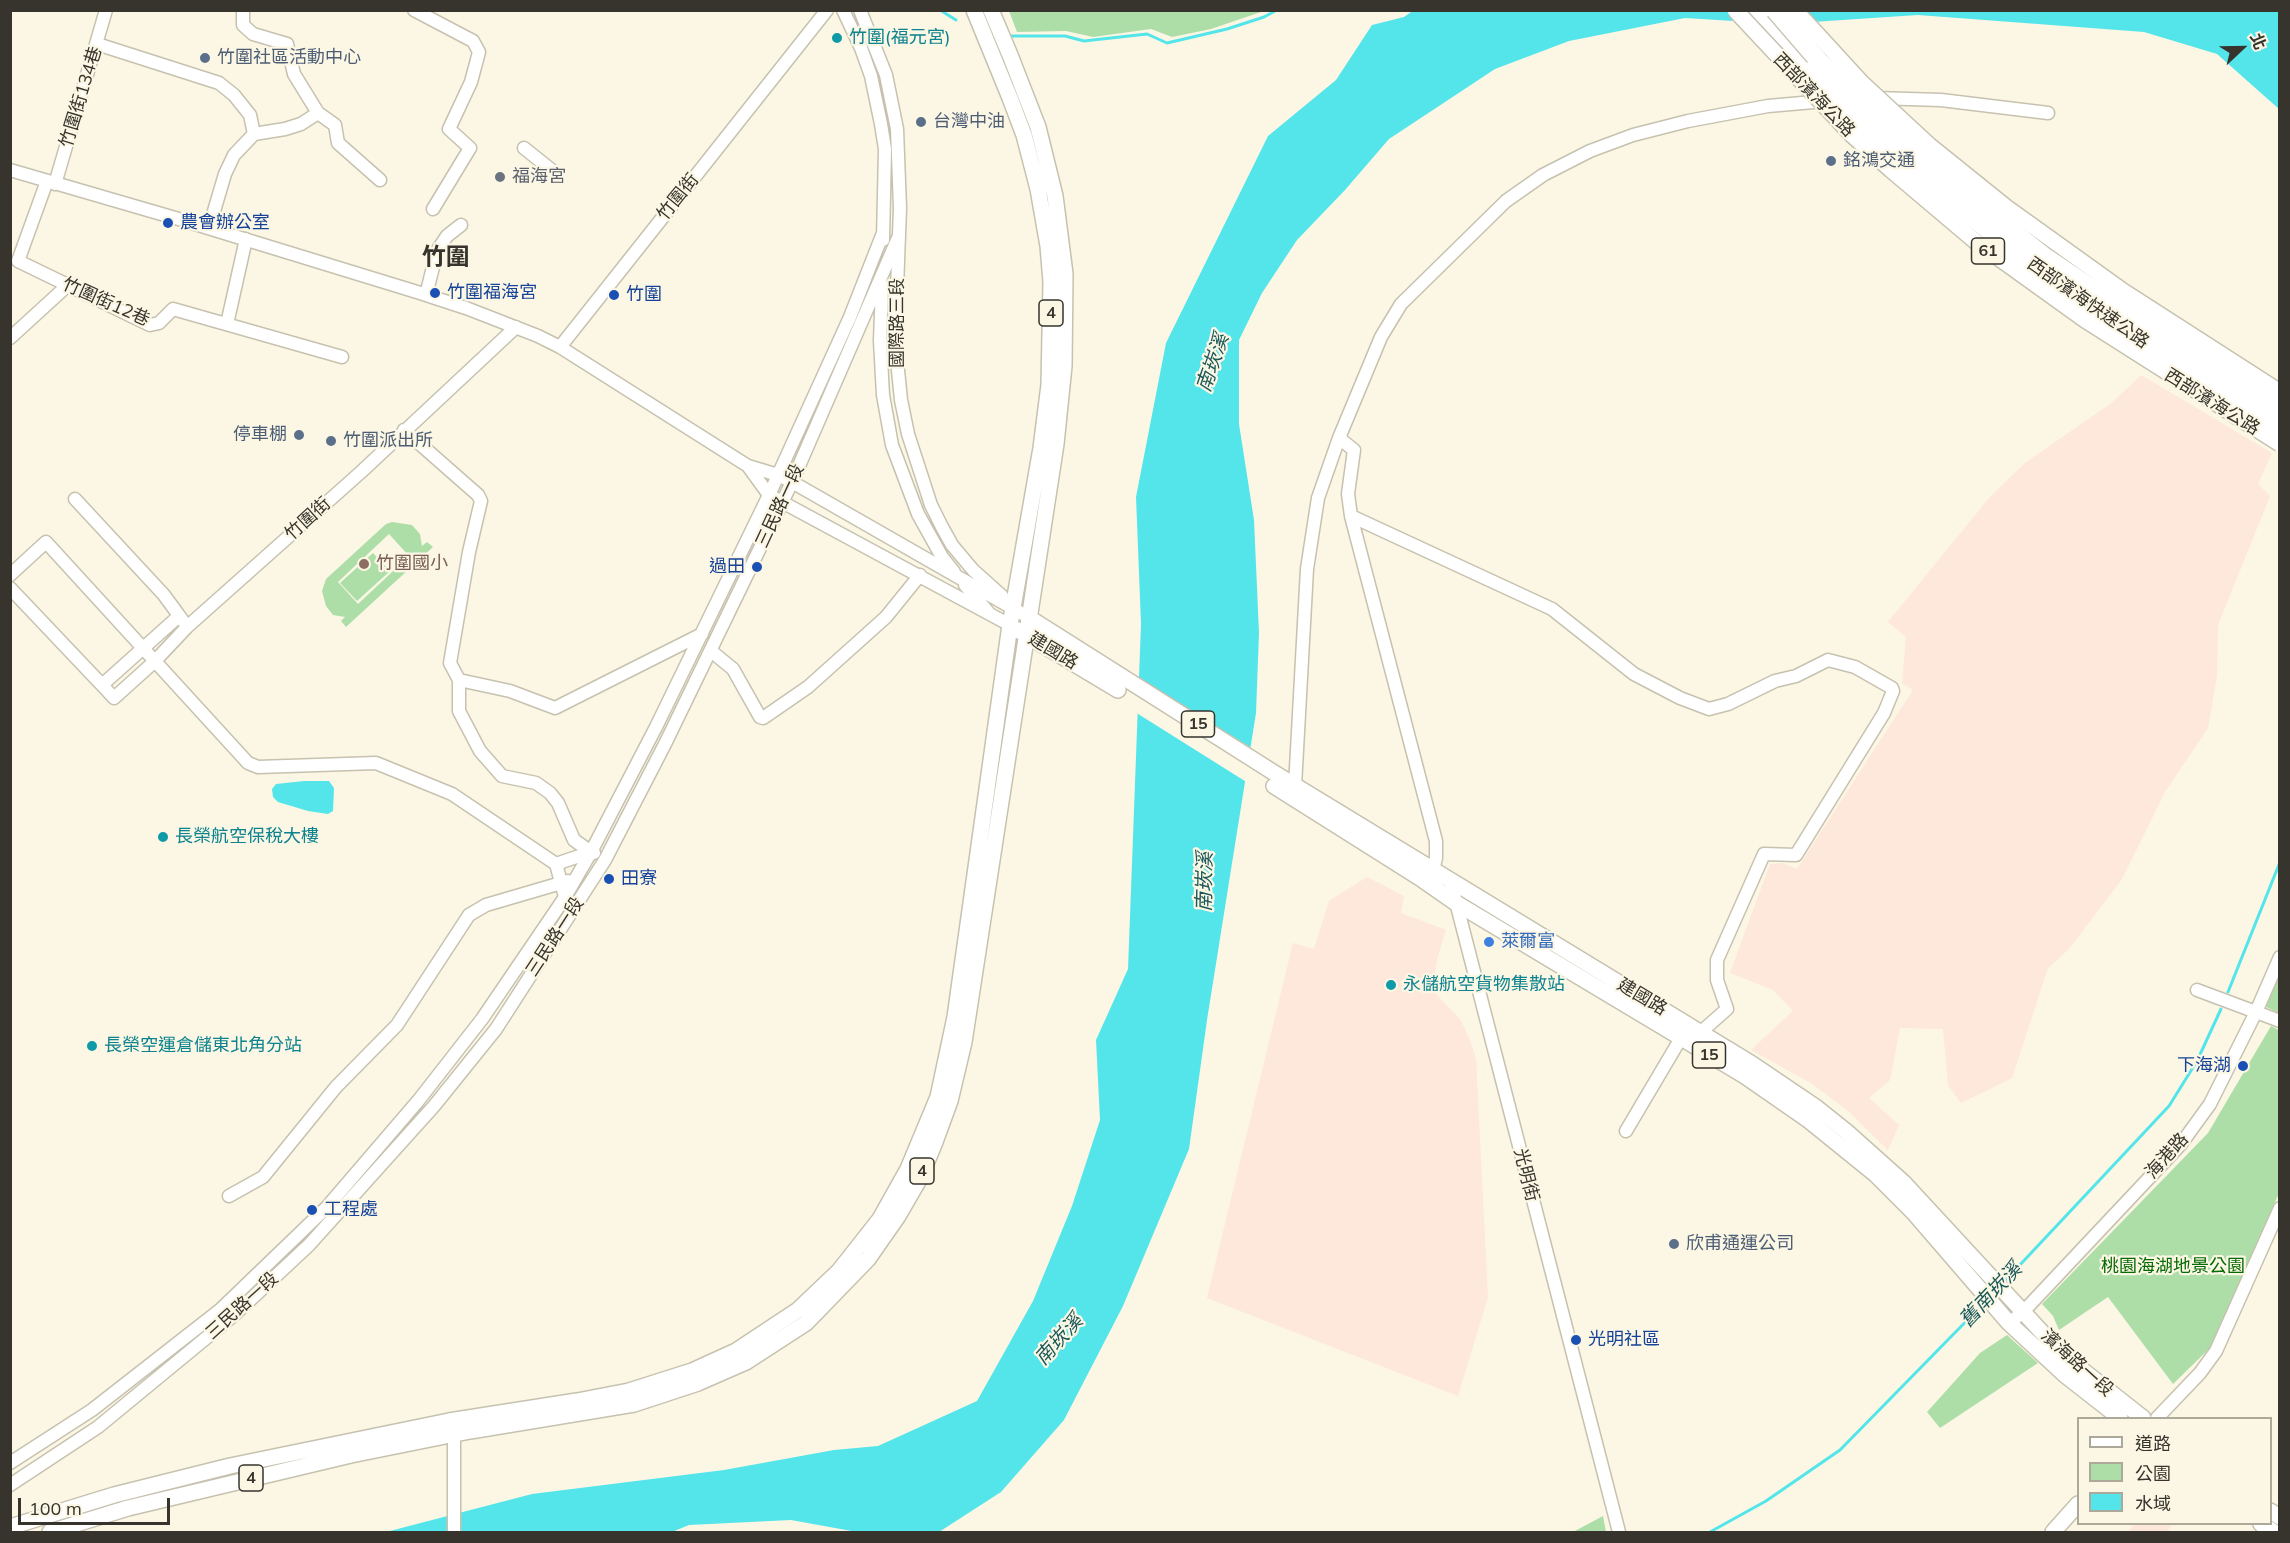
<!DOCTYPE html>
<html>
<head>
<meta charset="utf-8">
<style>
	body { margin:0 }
	#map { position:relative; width:2290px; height:1543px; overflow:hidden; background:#fbf7e4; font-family:Mulish,"Noto Sans TC",sans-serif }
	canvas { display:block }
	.frame { position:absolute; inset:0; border:12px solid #36342d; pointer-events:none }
	.legend { position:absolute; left:2077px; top:1417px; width:195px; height:108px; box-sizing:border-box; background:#fbf7e4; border:2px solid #aca99b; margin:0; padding:8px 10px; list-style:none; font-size:18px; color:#36342d }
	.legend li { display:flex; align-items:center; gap:12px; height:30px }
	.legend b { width:30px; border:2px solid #aca99b }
	.north { position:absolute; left:2212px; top:18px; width:60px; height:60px; -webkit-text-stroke:4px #fbf7e4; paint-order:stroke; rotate:68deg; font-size:16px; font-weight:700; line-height:24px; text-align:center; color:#36342d }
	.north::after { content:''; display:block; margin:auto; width:21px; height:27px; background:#36342d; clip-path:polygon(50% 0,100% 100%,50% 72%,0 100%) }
	.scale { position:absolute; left:18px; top:1498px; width:152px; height:27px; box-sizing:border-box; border:3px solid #36342d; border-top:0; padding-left:8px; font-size:18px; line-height:21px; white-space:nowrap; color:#36342d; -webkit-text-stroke:4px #fbf7e4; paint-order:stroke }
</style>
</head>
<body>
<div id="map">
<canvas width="2290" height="1543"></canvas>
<div class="frame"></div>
<ul class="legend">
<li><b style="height:8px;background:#fff"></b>道路</li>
<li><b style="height:16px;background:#addea8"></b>公園</li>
<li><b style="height:16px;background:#54e5ea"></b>水域</li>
</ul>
<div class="north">北</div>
<div class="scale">100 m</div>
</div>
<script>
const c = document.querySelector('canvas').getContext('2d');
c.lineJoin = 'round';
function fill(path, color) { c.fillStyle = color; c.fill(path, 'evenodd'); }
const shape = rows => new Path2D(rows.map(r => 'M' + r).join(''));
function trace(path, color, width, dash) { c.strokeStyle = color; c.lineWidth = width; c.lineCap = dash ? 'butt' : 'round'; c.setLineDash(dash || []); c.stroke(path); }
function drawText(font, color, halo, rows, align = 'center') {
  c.font = font + ' Mulish,"Noto Sans TC",sans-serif'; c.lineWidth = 4.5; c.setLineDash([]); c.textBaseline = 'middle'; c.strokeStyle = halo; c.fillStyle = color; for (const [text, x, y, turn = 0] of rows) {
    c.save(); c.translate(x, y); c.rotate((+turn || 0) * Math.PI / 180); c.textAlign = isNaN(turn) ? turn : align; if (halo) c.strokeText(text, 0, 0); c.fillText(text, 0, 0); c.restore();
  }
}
fill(shape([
	[2141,375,2272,453,2258,484,2270,496,2218,625,2217,676,2208,728,2165,792,2122,879,2069,949,2048,968,2012,1078,1961,1103,1948,1085,1943,1029,1900,1028,1890,1080,1869,1098,1899,1125,1888,1150,1847,1110,1811,1083,1751,1050,1793,1011,1773,990,1730,973,1770,864,1783,863,1797,869,1913,690,1902,683,1906,637,1888,622,1989,498,2025,463,2113,402],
	[1367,877,1404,896,1401,913,1446,930,1437,959,1434,980,1435,993,1460,1019,1470,1040,1476,1059,1488,1297,1458,1396,1207,1298,1293,943,1314,949,1329,901],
	[2134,1524,2172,1524,2167,1532,2128,1532]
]), '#fee7db');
fill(shape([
	[1009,11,1009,10,1264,11,1211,29,1172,37,1151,29,1093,37,1066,31,1017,32],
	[392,522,412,525,420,534,422,546,427,542,433,547,346,627,341,621,345,617,333,615,326,606,322,591,326,579,386,524],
	[389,534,409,556,358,604,338,582],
	[373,553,390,571,357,601,340,583],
	[2279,973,2279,1013,2266,1007],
	[2271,1026,2279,1030,2279,1193,2213,1345,2173,1384,2108,1297,2059,1330,2053,1316,2042,1304,2208,1133],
	[2007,1335,2038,1363,1940,1428,1927,1412,1980,1353],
	[1603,1516,1606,1532,1573,1532]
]), '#addea8');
fill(shape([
	[1414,10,2279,11,2279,109,2217,54,2144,32,1918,15,1782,24,1685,18,1569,41,1495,69,1389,139,1345,190,1297,240,1262,293,1239,340,1239,424,1254,520,1259,633,1256,713,1207,1020,1189,1149,1123,1306,1064,1420,1001,1492,939,1532,857,1532,791,1520,689,1525,672,1532,386,1532,532,1494,724,1470,834,1450,878,1446,977,1401,1033,1301,1072,1206,1100,1120,1096,1040,1128,969,1141,624,1136,497,1166,343,1268,136,1336,80,1372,25,1404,17],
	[304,781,329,781,334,788,333,811,328,814,308,811,278,802,273,797,272,789,276,784]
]), '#54e5ea');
fill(shape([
	[1136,677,1253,749,1248,783,1135,712]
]), '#fbf7e4');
trace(shape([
	[940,10,956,20],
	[1008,36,1065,36,1084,41,1147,34,1167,43,1227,29,1264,17,1277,10],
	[2228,992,2280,862],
	[2002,1284,2169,1106,2197,1061,2221,1009],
	[1710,1532,1766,1501,1840,1450,1985,1302]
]), '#54e5ea', 3);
const minor = shape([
	[243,10,243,25,253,34,287,44,294,74,318,113,335,125,338,143,380,180],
	[414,10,473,41,479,52,471,82,449,129,470,148,433,209],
	[843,10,861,48,871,76,881,124,885,149,883,240],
	[860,10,886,75,897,129,900,208,895,341,901,400,908,434,931,505,942,527,952,545,973,570,1002,596],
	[97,44,219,83,234,95,250,115,254,134,234,155,225,174,209,228],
	[1876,98,1941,100,2048,113],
	[254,134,285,129,301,124,318,113],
	[524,148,554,172],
	[10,170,182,220,417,292,466,308,538,336,560,347,748,466,778,475,792,482,1028,617],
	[47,181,18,261,150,325,159,323,173,309,342,357],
	[55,184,106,10],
	[882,285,880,341,883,395,892,445,918,514,942,557,954,572],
	[426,295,437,251,447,236,461,225],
	[227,324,246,239],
	[10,338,68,285],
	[560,347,827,10],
	[404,430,478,495,481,501,469,552,450,663,459,680,510,691,555,708,702,634],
	[1339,438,1354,450,1348,494,1351,516,1436,841,1436,858,1433,870],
	[748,466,769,495,1010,625],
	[75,499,164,595,183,621],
	[1351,516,1552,609,1634,674,1680,698,1709,709,1728,704,1775,681,1796,676,1828,660,1855,667,1892,688,1893,691,1884,713,1796,855,1764,854,1717,960,1717,980,1727,1009,1701,1032],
	[10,575,46,542,248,763,258,767,376,763,452,794,556,864,565,897],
	[965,585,988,612],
	[10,588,102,685,179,616],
	[711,651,733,669,760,717,763,718,808,687,886,617,920,575],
	[459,680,459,711,480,751,502,776,536,783,550,793,558,803,574,840,591,852],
	[102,685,114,698,154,662,187,627,361,472,516,327],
	[1295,786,1307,569,1318,498,1339,438,1381,337,1401,304,1506,201,1543,175,1590,151,1633,135,1688,121,1768,106,1825,101],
	[556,864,591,852,594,853],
	[1450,879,1619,1532],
	[2197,990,2280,1021],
	[1626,1131,1681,1038],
	[229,1196,263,1177,336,1087,397,1025,469,915,486,905,568,881],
	[2009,1323,2022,1313,2181,1144,2210,1104,2256,1012,2280,957],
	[2157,1418,2200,1373,2216,1351,2280,1208],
	[10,1463,92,1410,220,1310,327,1207,418,1101,482,1019,565,897,591,852,656,727,769,495,850,317,883,233],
	[10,1485,98,1427,234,1315,309,1245,434,1106,496,1029,605,860,666,742,792,482,898,238],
	[454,1532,454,1434]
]);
const major = shape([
	[1028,617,1276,774,1752,1064,1817,1108,1847,1132,1904,1183,2062,1354,2143,1418],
	[1018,630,1118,690],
	[1274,786,1423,880,1456,903,1745,1076,1807,1119,1875,1174,1915,1214,2009,1323,2065,1375,2120,1418],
	[2270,1511,2280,1517],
	[2261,1524,2274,1532],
	[10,1527,114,1495,230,1466,449,1421,577,1401,629,1391,692,1371,736,1351,798,1310,839,1271,880,1219,908,1169,938,1097,955,1017,1010,625,1041,448,1049,385,1051,282,1048,246,1038,189,1024,135,1010,98,974,10],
	[50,1532,128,1508,351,1455,470,1431,634,1404,698,1383,746,1362,806,1323,868,1259,898,1216,920,1178,935,1142,950,1101,964,1042,1056,444,1064,366,1065,274,1055,196,1038,127,1010,55,991,10],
	[2053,1532,2078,1504]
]);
const highway = shape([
	[1756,10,1810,71]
]);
trace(minor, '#c6c2af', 15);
trace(major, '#c6c2af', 18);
trace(highway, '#c6c2af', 21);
trace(minor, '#fff', 12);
trace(major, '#fff', 15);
trace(highway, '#fff', 18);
const majorBridge = shape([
	[1735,10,1852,135,1891,170,1975,241,2085,320,2280,444],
	[1795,10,1862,83,1929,145,2006,207,2123,291,2280,392]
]);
const highwayBridge = shape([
	[1775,10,1819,61,1887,126,1960,189,2045,257,2121,308,2280,410],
	[1810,71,1882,143,1946,197,2043,273,2127,331,2280,427]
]);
trace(majorBridge, '#c6c2af', 18, []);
trace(highwayBridge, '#c6c2af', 21, []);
trace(majorBridge, '#fff', 15);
trace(highwayBridge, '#fff', 18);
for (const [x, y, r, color] of [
	[837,38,6,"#0f9aa8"],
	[205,58,6,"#5c6f8a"],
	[921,122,6,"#5c6f8a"],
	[1831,161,6,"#5c6f8a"],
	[500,177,6,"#6b7280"],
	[168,223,6,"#1a4fb4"],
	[435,293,6,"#1a4fb4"],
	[614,295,6,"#1a4fb4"],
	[299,435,6,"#5c6f8a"],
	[331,441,6,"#5c6f8a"],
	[364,564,6,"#8d6e63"],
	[757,567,6,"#1a4fb4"],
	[163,837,6,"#0f9aa8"],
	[609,879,6,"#1a4fb4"],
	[1489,942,6,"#3f7fe0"],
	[1391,985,6,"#0f9aa8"],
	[92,1046,6,"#0f9aa8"],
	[2243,1066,6,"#1a4fb4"],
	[312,1210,6,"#1a4fb4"],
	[1674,1244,6,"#5c6f8a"],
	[1576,1340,6,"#1a4fb4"]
]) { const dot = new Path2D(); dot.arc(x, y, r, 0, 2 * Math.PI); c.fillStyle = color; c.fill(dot); trace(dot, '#fbf7e4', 2); }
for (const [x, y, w] of [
	[1988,251,33],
	[1051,313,24],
	[1198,724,33],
	[1709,1055,33],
	[922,1171,24],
	[251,1478,24]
]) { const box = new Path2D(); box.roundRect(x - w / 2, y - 13, w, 26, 4.5); c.fillStyle = '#fbf7e4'; c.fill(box); trace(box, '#36342d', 1.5); }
drawText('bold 16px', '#36342d', null, [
	["61",1988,251],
	["4",1051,313],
	["15",1198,724],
	["15",1709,1055],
	["4",922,1171],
	["4",251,1478]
]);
drawText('18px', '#0d838f', '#fbf7e4', [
	["竹圍(福元宮)",849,38],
	["長榮航空保稅大樓",175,837],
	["永儲航空貨物集散站",1403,985],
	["長榮空運倉儲東北角分站",104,1046]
], 'left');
drawText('18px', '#4e5e75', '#fbf7e4', [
	["竹圍社區活動中心",217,58],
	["台灣中油",933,122],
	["銘鴻交通",1843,161],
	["停車棚",287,435,"right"],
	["竹圍派出所",343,441],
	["欣甫通運公司",1686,1244]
], 'left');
drawText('18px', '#36342d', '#fbf7e4', [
	["西部濱海公路",1814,95,46],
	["竹圍街134巷",81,97,-73],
	["竹圍街",678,197,-51],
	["竹圍街12巷",106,302,24],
	["西部濱海快速公路",2088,303,35],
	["國際路三段",898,323,-90],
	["西部濱海公路",2212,402,32],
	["三民路一段",780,506,-65],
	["竹圍街",308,519,-42],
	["建國路",1053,651,31],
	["三民路一段",555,937,-57],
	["建國路",1642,997,31],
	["海港路",2167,1156,-48],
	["光明街",1526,1175,76],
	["三民路一段",242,1306,-42],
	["濱海路一段",2077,1363,42]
]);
drawText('18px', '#5b616d', '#fbf7e4', [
	["福海宮",512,177]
], 'left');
drawText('18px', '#164399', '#fbf7e4', [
	["農會辦公室",180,223],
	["竹圍福海宮",447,293],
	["竹圍",626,295],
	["過田",745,567,"right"],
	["田寮",621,879],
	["下海湖",2231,1066,"right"],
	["工程處",324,1210],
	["光明社區",1588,1340]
], 'left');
drawText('18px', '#785e54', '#fbf7e4', [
	["竹圍國小",376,564]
], 'left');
drawText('18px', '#366cbe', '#fbf7e4', [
	["萊爾富",1501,942]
], 'left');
drawText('18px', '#056a04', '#fbf7e4', [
	["桃園海湖地景公園",2173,1267]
]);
drawText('italic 20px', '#1a5759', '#fbf7e4', [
	["南崁溪",1213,363,-71],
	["南崁溪",1205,882,-89],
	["舊南崁溪",1991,1295,-47],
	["南崁溪",1059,1340,-48]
]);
drawText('bold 24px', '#36342d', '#fbf7e4', [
	["竹圍",446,258]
]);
</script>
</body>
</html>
